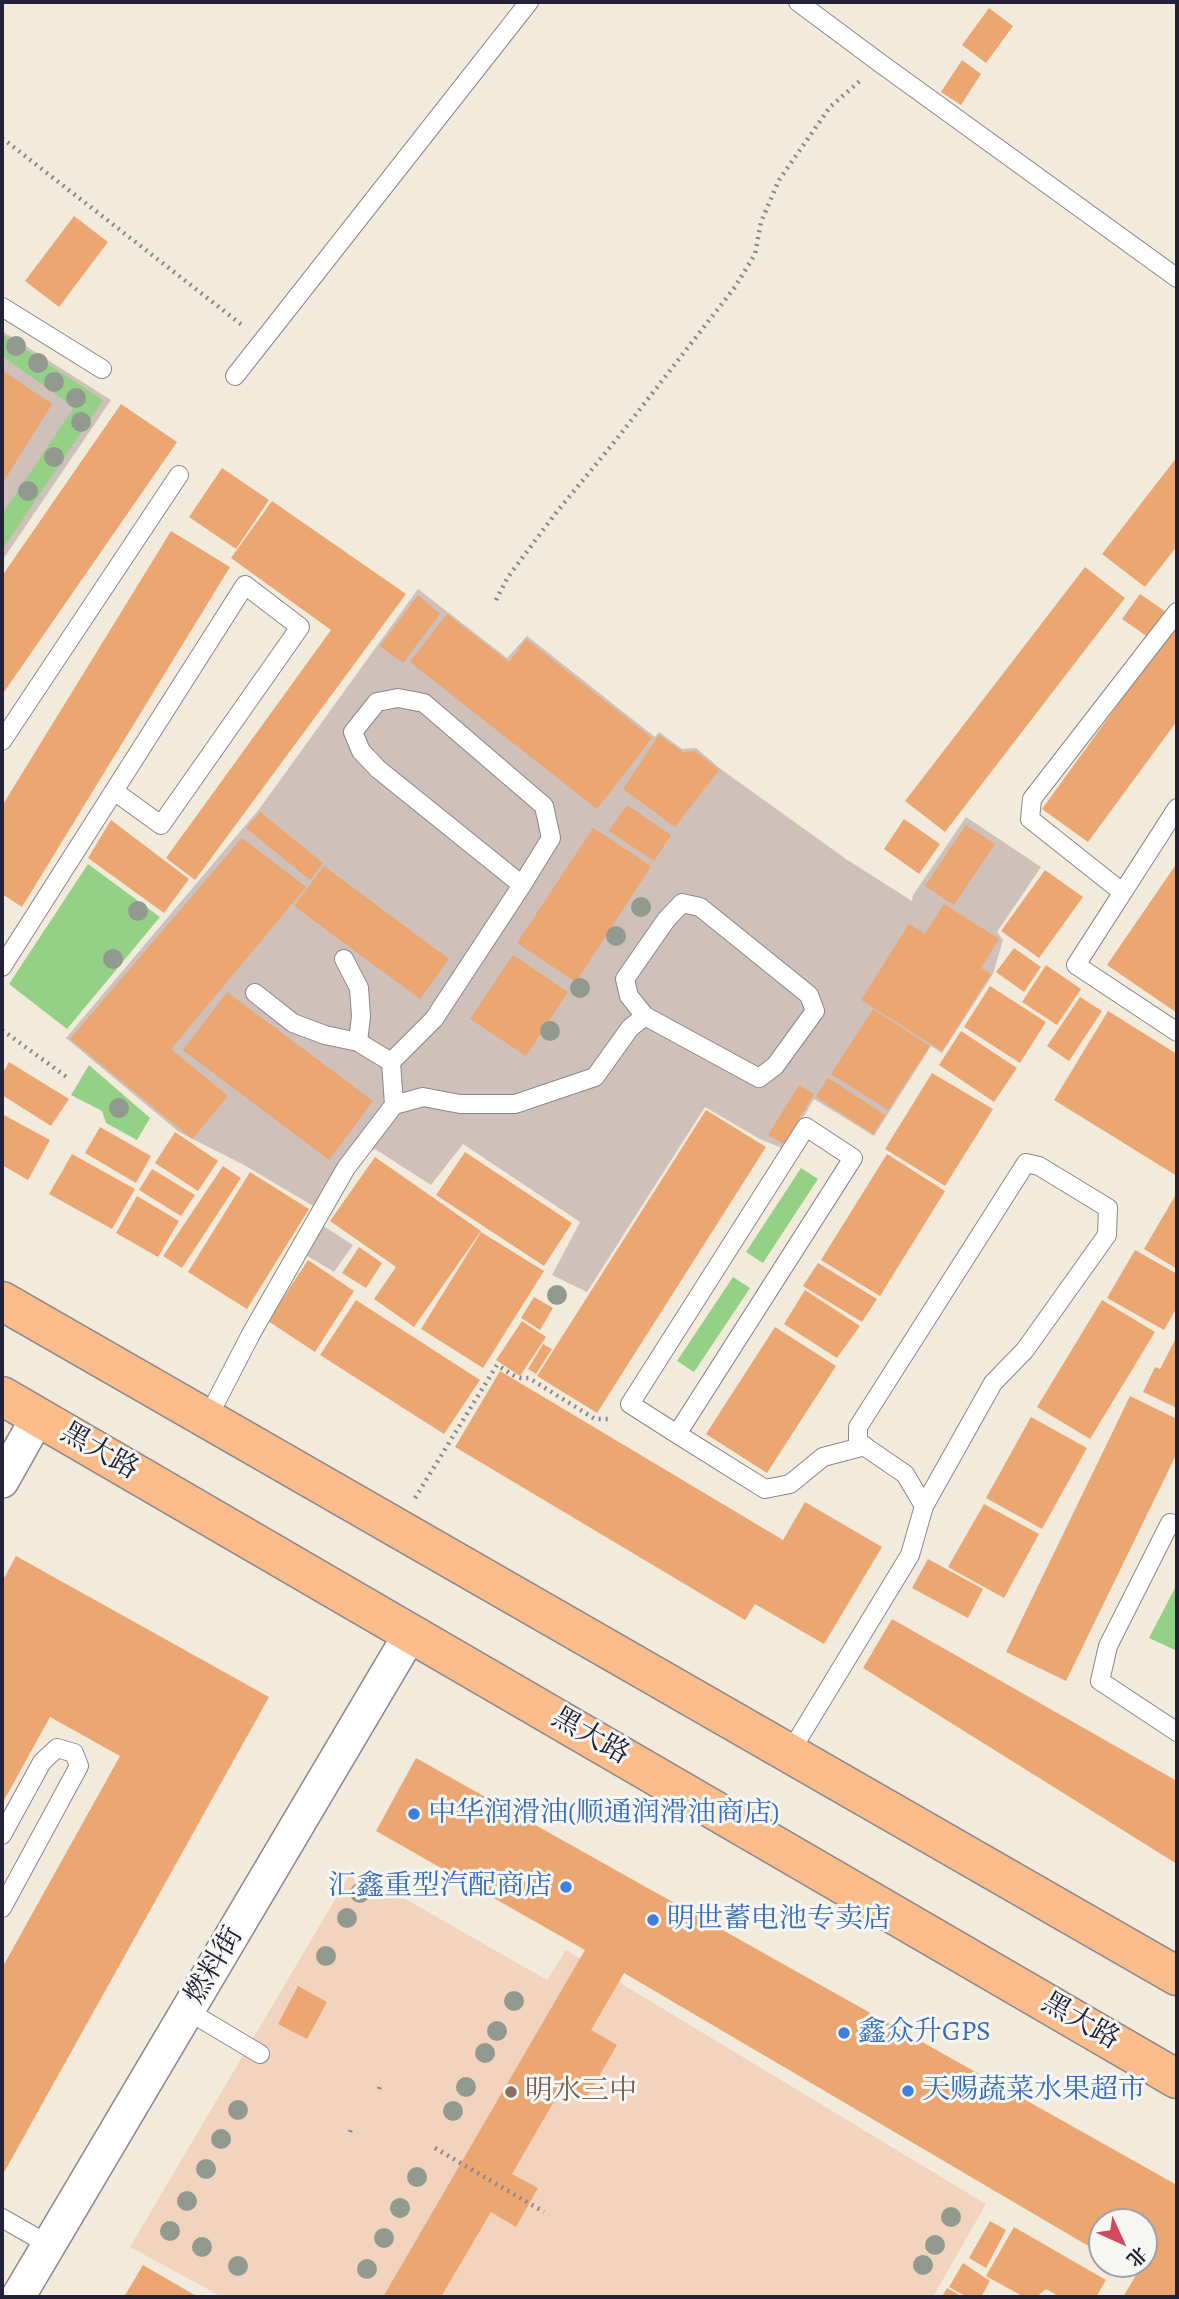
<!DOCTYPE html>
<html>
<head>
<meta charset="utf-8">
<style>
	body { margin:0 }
	#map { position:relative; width:1179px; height:2299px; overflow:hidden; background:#f2ebdb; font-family:Alegreya,"Noto Serif SC",serif }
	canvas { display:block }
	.frame { position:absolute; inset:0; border:4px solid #22223b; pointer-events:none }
	.north { position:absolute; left:1088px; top:2208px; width:70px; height:70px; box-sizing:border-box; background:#f6f6f2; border:2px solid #a1a1a9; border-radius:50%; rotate:135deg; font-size:19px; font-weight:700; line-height:28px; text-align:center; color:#22223b }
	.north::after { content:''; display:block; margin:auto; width:24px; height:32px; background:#d1495b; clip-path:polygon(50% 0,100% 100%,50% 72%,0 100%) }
</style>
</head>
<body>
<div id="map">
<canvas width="1179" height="2299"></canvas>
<div class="frame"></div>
<div class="north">北</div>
</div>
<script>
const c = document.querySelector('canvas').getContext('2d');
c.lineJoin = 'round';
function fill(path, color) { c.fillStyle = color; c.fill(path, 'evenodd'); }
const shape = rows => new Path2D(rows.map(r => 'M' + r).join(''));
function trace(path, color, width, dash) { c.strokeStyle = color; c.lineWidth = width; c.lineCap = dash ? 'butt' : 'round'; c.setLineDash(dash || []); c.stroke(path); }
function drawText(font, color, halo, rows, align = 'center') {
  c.font = font + ' Alegreya,"Noto Serif SC",serif'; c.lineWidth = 6; c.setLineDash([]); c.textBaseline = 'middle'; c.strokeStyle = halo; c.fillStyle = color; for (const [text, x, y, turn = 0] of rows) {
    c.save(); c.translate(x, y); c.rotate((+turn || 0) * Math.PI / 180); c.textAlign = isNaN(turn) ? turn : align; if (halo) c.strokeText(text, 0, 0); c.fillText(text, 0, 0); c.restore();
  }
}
fill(shape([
	[353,1869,547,1980,566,1950,986,2204,933,2297,222,2297,130,2247]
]), '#f2d4be');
fill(shape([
	[2,331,111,400,2,561],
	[418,589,507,658,527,636,655,737,659,732,682,749,696,748,722,770,846,859,912,901,913,895,966,817,1041,867,997,932,1003,940,993,974,942,1053,931,1046,874,1136,814,1099,784,1149,760,1139,705,1107,587,1292,552,1275,580,1222,463,1144,431,1185,375,1149,365,1154,322,1225,353,1245,334,1272,306,1255,266,1319,253,1310,315,1207,244,1165,179,1132,66,1038,260,808]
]), '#cfc0ba');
fill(shape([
	[2,334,103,400,2,550,2,515,74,407,2,356],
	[88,864,160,917,67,1029,9,984],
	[89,1065,150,1118,137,1140,106,1123,102,1111,71,1095],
	[801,1168,818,1179,763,1263,746,1252],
	[733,1277,750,1288,694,1372,677,1361],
	[1177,1584,1177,1651,1149,1638]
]), '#94d186');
fill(shape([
	[989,8,1013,26,986,63,962,45],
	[962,60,981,74,961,105,941,92],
	[74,216,108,242,59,307,25,281],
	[2,370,52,404,2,484],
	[121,404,177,442,2,695,2,576],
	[1177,457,1177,546,1145,587,1102,554],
	[222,468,269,500,236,549,189,517],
	[272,501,406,594,195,880,166,858,331,630,231,558],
	[171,531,230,567,22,907,2,894,2,806],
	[1085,567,1125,598,945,832,905,801],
	[1140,594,1169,614,1152,640,1122,619],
	[418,595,440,614,403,663,380,646],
	[447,614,509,662,526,639,652,738,597,809,410,662],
	[1177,623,1177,721,1088,842,1042,809],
	[659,735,683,752,695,751,719,770,675,827,623,789],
	[627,805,671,835,654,861,609,831],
	[260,812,323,863,310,880,246,828],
	[904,819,940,844,919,874,884,849],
	[111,820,189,879,164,913,88,858],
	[966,825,995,844,954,905,925,886],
	[593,828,651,866,576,982,517,943],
	[242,838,306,887,171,1049,228,1096,192,1139,70,1039],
	[1177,863,1177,1013,1107,965],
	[324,866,449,959,420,999,294,906],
	[1045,870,1083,897,1039,958,1001,931],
	[944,904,999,939,981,968,991,974,942,1051,861,1000,909,924,925,934],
	[1014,948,1041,967,1024,992,996,972],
	[513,955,568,992,526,1056,470,1019],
	[1046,965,1081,989,1057,1025,1022,1002],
	[990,986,1046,1022,1020,1063,964,1027],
	[227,992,373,1101,329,1160,183,1050],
	[1080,997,1102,1011,1069,1061,1047,1046],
	[873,1009,930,1046,888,1110,831,1074],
	[1108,1011,1177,1054,1177,1176,1054,1100],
	[961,1031,1017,1068,994,1102,939,1065],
	[9,1062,69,1099,51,1126,2,1095,2,1074],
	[932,1073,993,1109,945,1186,885,1149],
	[828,1078,885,1115,873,1134,816,1097],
	[799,1085,814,1094,784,1144,768,1135],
	[706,1110,766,1147,597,1413,537,1376],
	[2,1114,50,1140,28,1180,2,1165],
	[100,1127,151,1156,136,1183,85,1153],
	[175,1132,218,1161,198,1191,155,1163],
	[465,1152,572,1223,544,1266,436,1195],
	[72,1154,135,1189,112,1229,49,1194],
	[887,1154,945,1191,880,1296,821,1260],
	[375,1157,481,1231,414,1327,374,1299,396,1267,330,1221],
	[223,1166,241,1178,182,1268,163,1256],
	[152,1169,195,1195,181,1216,139,1190],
	[250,1172,309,1209,247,1309,188,1272],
	[137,1196,179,1221,158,1257,116,1233],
	[1175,1196,1177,1197,1177,1269,1144,1249],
	[481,1232,544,1271,483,1368,421,1329],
	[359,1247,382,1263,366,1288,342,1273],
	[1135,1250,1177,1274,1177,1307,1164,1330,1107,1298],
	[308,1260,354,1291,315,1352,268,1321],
	[818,1263,877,1299,862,1322,803,1286],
	[805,1290,860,1326,837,1358,784,1324],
	[534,1297,553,1308,540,1330,521,1318],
	[356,1300,480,1380,444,1434,320,1355],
	[1102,1300,1155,1332,1090,1439,1037,1407],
	[522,1321,546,1337,520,1376,496,1360],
	[775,1327,836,1366,767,1473,706,1434],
	[1177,1336,1177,1408,1143,1392,1155,1367,1160,1369],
	[543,1344,552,1349,536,1374,528,1369],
	[500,1371,783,1540,805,1502,882,1547,824,1644,755,1604,745,1620,455,1447],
	[1130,1396,1177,1419,1177,1453,1066,1681,1006,1652],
	[1031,1417,1087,1448,1042,1529,986,1498],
	[984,1504,1039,1534,1004,1598,948,1567],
	[16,1556,269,1697,2,2176,2,1968,120,1756,50,1717,2,1804,2,1582],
	[928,1559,983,1589,968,1618,912,1588],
	[892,1619,1177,1781,1177,1864,863,1668],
	[416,1758,1177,2185,1177,2297,1123,2297,1136,2275,1119,2264,1144,2264,1144,2222,1102,2222,1102,2254,624,1973,591,2030,617,2045,587,2097,564,2084,512,2174,538,2188,516,2227,491,2212,441,2297,383,2297,585,1950,376,1831],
	[298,1986,327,2002,307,2039,278,2024],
	[990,2221,1006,2230,986,2268,969,2258],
	[1014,2227,1106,2280,1096,2297,1060,2297,1046,2289,1036,2297,1024,2297,986,2276],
	[963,2263,990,2281,981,2297,967,2297,949,2287],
	[143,2265,198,2297,124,2297],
	[947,2288,963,2297,942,2297]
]), '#eba671');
const lane = shape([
	[798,2,880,63,1177,278],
	[2,307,102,369],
	[235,376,529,2],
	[2,741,179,475],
	[1177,808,1076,965,1177,1032],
	[1122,892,1030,819,1032,799,1177,612],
	[344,959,359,988,361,1016,358,1042],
	[2,967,114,791,245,585,300,627,161,825,114,791],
	[255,993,293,1023,325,1035,358,1042,391,1062],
	[394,1105,391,1062,434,1019,522,885,551,838,544,806,424,703,398,698,377,702,353,732,361,751,378,769,522,885],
	[207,1419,251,1334,346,1168,394,1105,423,1097,460,1104,515,1104,595,1077,630,1028,645,1016,759,1078,775,1066,815,1011,809,995,700,907,682,903,666,920,625,979,629,996,645,1016],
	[677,1434,853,1158,806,1127,630,1404,677,1434,765,1489,790,1484,823,1457,865,1446],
	[1177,1525,1170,1523,1108,1646,1100,1681,1177,1732],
	[789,1754,910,1555,924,1506,905,1474,858,1442,858,1427,1026,1163,1039,1166,1108,1208,1107,1235,1025,1350,993,1383,924,1506],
	[2,1835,42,1762,57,1748,74,1753,79,1766,2,1908],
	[188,2011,260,2054],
	[2,2218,49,2245]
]);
const street = shape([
	[2,1481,38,1417],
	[18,2297,411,1633]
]);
const highway = shape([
	[2,1301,1177,1976],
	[2,1396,1177,2079]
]);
trace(lane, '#8a868b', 20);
trace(street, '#8a868b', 36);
trace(highway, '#8a868b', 41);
trace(shape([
	[2,138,242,325],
	[496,600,508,577,555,514,616,440,735,287,755,254,761,222,779,180,830,107,861,80],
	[2,1030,68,1078],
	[415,1498,497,1365,513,1375,521,1378,529,1378,595,1419,610,1419],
	[379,2089,381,2083],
	[350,2132,352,2126],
	[435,2148,544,2212]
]), '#8a868b', 4.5, [2, 5]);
trace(lane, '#fff', 18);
trace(street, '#fff', 33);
trace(highway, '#f9bc8a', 38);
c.fillStyle = '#929a90';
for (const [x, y] of [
	[16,346],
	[38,363],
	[54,382],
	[76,398],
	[81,422],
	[54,457],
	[28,491],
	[641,907],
	[138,911],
	[616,936],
	[113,959],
	[580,988],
	[550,1031],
	[119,1108],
	[557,1295],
	[360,1893],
	[347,1918],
	[326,1956],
	[514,2001],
	[497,2031],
	[485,2053],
	[466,2087],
	[238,2110],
	[453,2111],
	[221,2139],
	[206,2169],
	[417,2177],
	[187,2201],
	[400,2208],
	[951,2217],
	[170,2231],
	[384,2238],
	[935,2245],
	[202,2247],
	[923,2265],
	[238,2266],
	[367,2269]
]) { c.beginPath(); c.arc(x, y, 10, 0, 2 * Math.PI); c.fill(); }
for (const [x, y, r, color] of [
	[414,1814,7,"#3f7fe0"],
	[566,1887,7,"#3f7fe0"],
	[653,1920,7,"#3f7fe0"],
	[844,2033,7,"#3f7fe0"],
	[908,2091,7,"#3f7fe0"],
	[511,2092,7,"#8d6e63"]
]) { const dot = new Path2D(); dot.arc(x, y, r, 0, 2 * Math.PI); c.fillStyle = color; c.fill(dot); trace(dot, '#f6f6f2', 2.5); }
drawText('28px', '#22223b', '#f6f6f2', [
	["黑大路",99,1452,30],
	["黑大路",590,1737,30],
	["燃料街",215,1966,-59],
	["黑大路",1080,2022,30]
]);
drawText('28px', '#366cbe', '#f6f6f2', [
	["中华润滑油(顺通润滑油商店)",428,1814],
	["汇鑫重型汽配商店",552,1887,"right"],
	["明世蓄电池专卖店",667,1920],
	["鑫众升GPS",858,2033],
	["天赐蔬菜水果超市",922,2091]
], 'left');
drawText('28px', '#785e54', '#f6f6f2', [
	["明水三中",525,2092]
], 'left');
</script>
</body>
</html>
